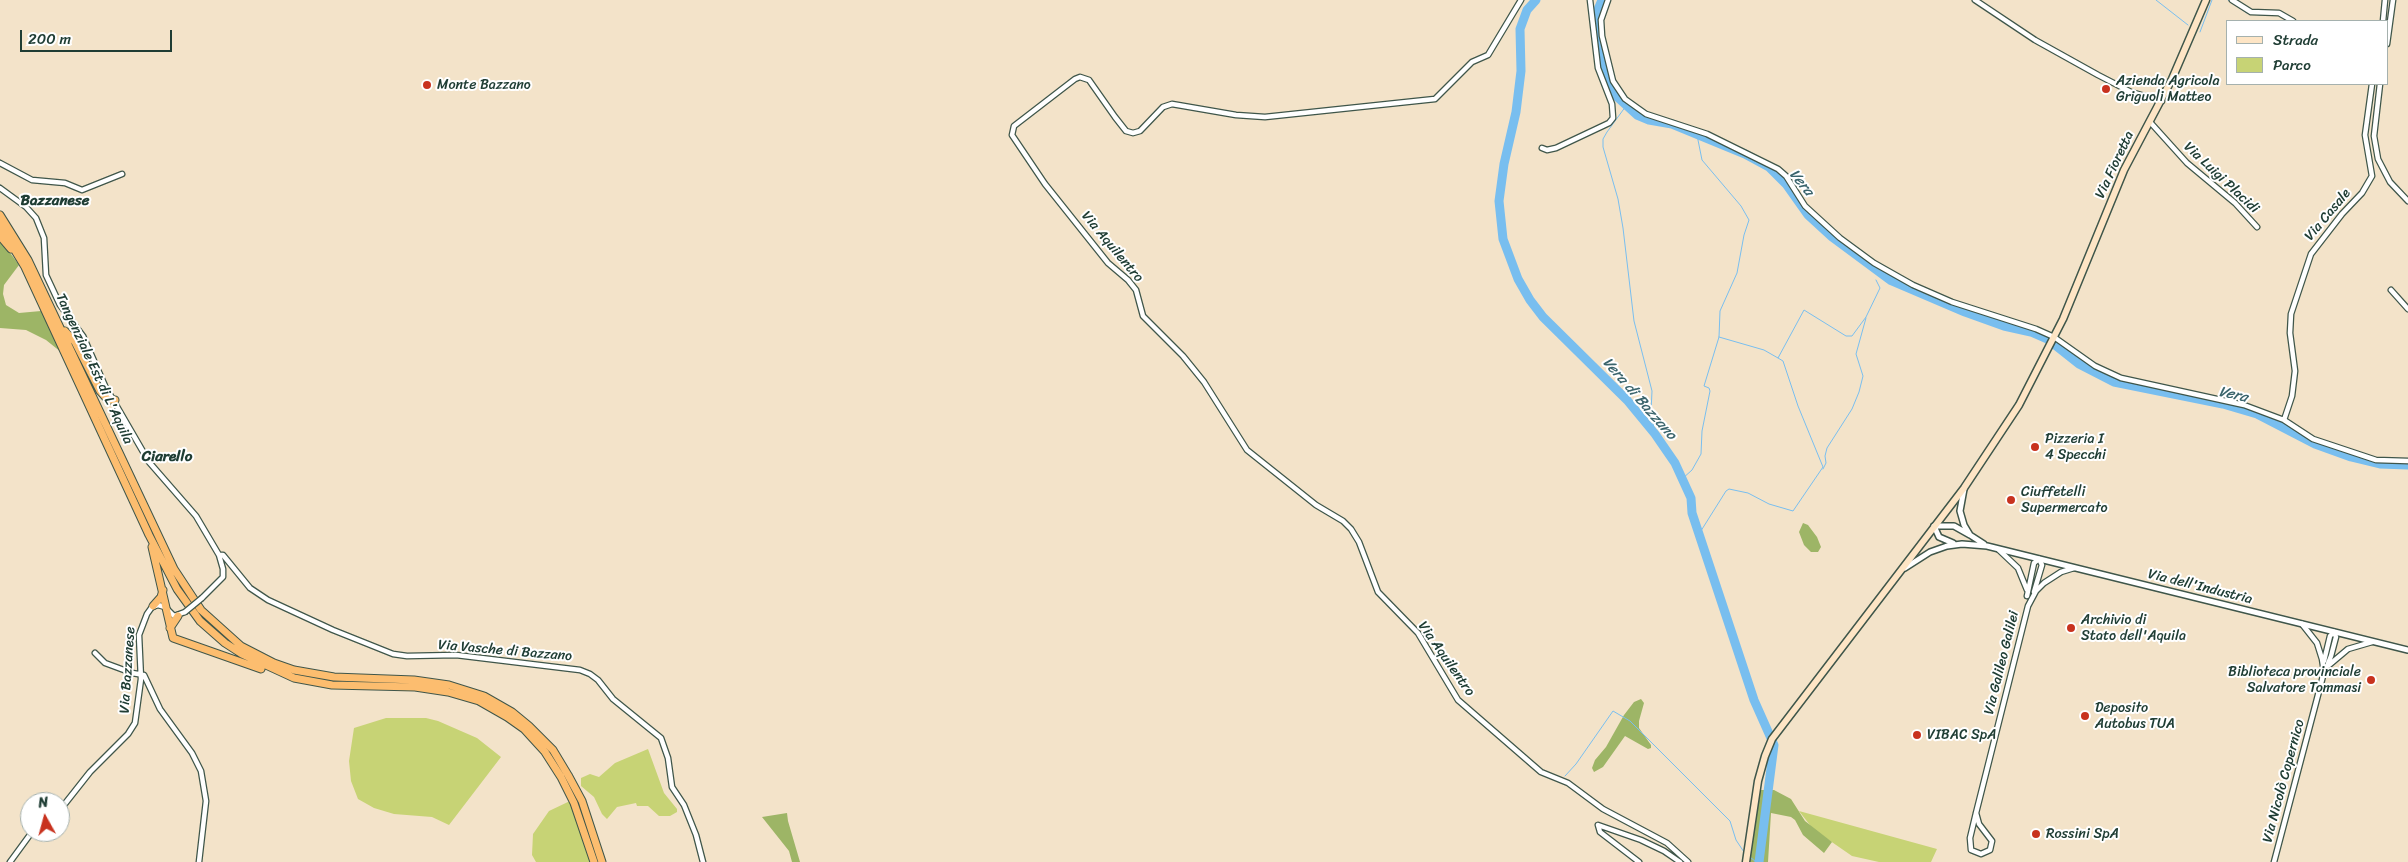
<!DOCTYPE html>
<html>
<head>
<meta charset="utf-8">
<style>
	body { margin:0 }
	#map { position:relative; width:2408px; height:862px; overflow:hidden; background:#f3e3c9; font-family:Sriracha,sans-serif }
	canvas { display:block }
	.legend { position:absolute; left:2226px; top:20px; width:162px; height:65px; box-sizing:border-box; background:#fff; border:1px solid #a5b1ae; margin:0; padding:6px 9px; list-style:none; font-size:15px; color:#1f3d34 }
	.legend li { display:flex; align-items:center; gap:10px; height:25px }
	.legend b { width:25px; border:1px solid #a5b1ae }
	.north { position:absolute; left:20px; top:792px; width:50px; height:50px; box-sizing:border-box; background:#fff; border:1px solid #a5b1ae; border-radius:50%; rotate:353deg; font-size:14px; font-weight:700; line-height:20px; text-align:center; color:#1f3d34 }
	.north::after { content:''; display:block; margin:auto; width:18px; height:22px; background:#c8321e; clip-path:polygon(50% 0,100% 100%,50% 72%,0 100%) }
	.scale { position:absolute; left:20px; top:30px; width:152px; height:22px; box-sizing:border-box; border:2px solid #1f3d34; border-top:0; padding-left:6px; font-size:15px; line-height:18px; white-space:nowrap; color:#1f3d34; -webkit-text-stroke:4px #fff; paint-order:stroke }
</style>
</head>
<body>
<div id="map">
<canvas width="2408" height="862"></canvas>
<ul class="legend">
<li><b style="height:6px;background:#fee5c5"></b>Strada</li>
<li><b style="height:14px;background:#c7d375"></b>Parco</li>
</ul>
<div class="north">N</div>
<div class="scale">200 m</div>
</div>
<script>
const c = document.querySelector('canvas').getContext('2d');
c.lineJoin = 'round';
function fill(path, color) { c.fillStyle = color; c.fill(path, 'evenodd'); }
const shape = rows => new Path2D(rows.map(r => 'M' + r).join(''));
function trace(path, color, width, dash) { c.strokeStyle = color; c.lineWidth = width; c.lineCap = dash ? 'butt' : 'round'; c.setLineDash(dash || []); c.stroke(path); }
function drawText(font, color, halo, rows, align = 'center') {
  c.font = font + ' Sriracha,sans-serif'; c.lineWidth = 4; c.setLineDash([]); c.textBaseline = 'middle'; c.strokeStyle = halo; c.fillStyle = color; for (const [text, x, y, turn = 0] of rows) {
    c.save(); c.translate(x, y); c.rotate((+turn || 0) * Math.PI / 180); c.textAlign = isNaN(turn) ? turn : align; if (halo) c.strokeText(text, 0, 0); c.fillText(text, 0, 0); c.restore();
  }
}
fill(shape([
	[386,718,426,718,438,721,477,738,501,757,449,825,432,817,394,814,374,808,358,799,351,781,349,761,354,728],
	[648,749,664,793,677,809,677,812,670,816,659,816,648,806,637,806,636,803,617,807,607,819,602,814,594,797,581,786,581,778,590,774,599,777,615,763],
	[570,801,591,862,536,862,532,855,533,834,549,811],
	[1799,811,1937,849,1931,862,1879,862,1852,856,1813,829]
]), '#c7d375');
fill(shape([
	[0,239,19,265,4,285,3,294,6,305,19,313,41,311,61,352,46,340,26,330,0,328],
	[1803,523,1808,525,1817,537,1821,547,1818,552,1811,552,1804,545,1799,532],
	[1641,699,1644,703,1639,721,1639,728,1651,745,1651,748,1648,749,1625,736,1603,767,1594,772,1592,768,1595,760,1606,747,1624,715,1634,702],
	[1759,790,1774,790,1791,799,1805,821,1832,842,1824,853,1803,835,1795,820,1791,817,1771,813,1768,862,1748,862],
	[787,813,788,821,800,862,792,862,789,851,762,817]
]), '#9db566');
trace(shape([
	[2156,0,2188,25],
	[2228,0,2247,13,2260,15],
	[2200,32,2212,0],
	[1626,106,1607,132,1603,139,1603,147,1618,199,1623,228,1634,321,1652,391,1651,412,1655,434],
	[1719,337,1764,350,1778,358,1804,310,1846,336,1852,336,1866,317,1880,288,1876,280],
	[1823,469,1826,463,1825,456,1827,448,1852,409,1859,392,1863,376,1856,354,1866,318],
	[1682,479,1692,470,1701,454,1702,431,1710,391,1709,388,1704,386,1719,337,1720,311,1737,273,1744,235,1749,220,1741,206,1702,160,1697,135],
	[1699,534,1726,491,1729,489,1748,493,1769,504,1793,511,1823,467,1798,406,1783,361,1778,358],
	[1565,776,1576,764,1613,711,1630,721,1730,821,1736,840,1744,852],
	[1750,857,1756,862]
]), '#78beef', 1);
trace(shape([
	[1536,0,1527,10,1520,29,1521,71,1516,112,1504,164,1499,201,1503,239,1518,279,1530,300,1543,317,1627,400,1655,434,1675,463,1691,498,1692,513,1754,700,1774,745,1759,862],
	[1602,0,1597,12,1597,25,1608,84,1615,95,1637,115,1649,120,1672,124,1745,154,1769,167,1786,184,1808,215,1832,237,1890,280,1965,312,2004,326,2031,332,2047,339],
	[2055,345,2079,364,2114,382,2223,404,2257,414,2315,444,2351,457,2380,464,2408,465]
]), '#78beef', 9);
const minor = shape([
	[1521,0,1488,55,1472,62,1435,99,1265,117,1236,115,1172,104,1163,107,1140,131,1133,133,1126,131,1115,117,1089,80,1080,77,1075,79,1014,126,1012,135,1045,184,1108,263,1128,280,1136,290,1143,316,1183,356,1204,382,1247,450,1316,505,1343,521,1351,529,1359,542,1378,592,1418,633,1458,700,1541,772,1568,783,1603,809,1667,843,1688,862],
	[1608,0,1601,20,1602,36,1613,81,1625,99,1646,114,1707,134,1778,169,1786,176,1805,206,1840,238,1874,263,1913,285,1952,302,2036,329,2054,337,2095,366,2121,378,2244,405,2284,420,2313,439,2376,460,2408,461],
	[1975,0,2035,40,2098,75,2131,92,2162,101],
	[2232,0,2251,12,2279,13,2293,21],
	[2383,21,2385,0],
	[2387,44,2393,0],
	[2380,84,2374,136,2378,159,2390,182,2408,201],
	[2150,122,2187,163,2235,203,2257,227],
	[1542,148,1547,150,1556,148,1609,123,1613,118,1612,104,1598,68,1590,0],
	[0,163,32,180,65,183,82,190,122,174],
	[0,188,26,207,36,218,44,238,46,275,60,305,83,336,105,386,149,462,196,516,219,555,223,569,223,577,202,598],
	[2391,290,2408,309],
	[2284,420,2292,396,2295,371,2290,333,2291,314,2311,254,2342,214,2362,193,2372,176,2365,135,2372,84],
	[1999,550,2018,568,2027,590],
	[219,555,223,555,250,588,268,600,333,630,393,654,407,656,456,655,580,670,590,674,598,680,613,699,661,738,668,758,672,787,684,805,696,835,703,862],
	[2027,596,2034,563,2039,559,2042,565,2034,592],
	[2302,624,2317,643,2322,659,2324,672],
	[95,653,105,663,132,673,144,675,160,709,192,753,201,771,206,801,199,862],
	[2324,661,2330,636,2334,632],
	[2329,665,2348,649,2372,642],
	[60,810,90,772,128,734,135,723,141,679,139,635,147,614,152,607,158,605,165,607,174,616,185,612],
	[1976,813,1979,824,1992,841,1990,850,1981,854,1971,850,1970,838,1976,813,2028,606,2036,591,2044,583,2061,572,2074,568],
	[10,862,32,832],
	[1639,862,1600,832,1598,825,1641,840,1664,851,1680,862],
	[2274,862,2323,676,2331,656,2336,637,2334,632]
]);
const tertiary = shape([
	[1964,489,1960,511,1964,525,1970,535,1984,544],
	[1953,543,1939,537,1934,526,1954,526,1970,535],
	[1905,568,1930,552,1947,546,1962,544,1987,546,2408,650]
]);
const secondary = shape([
	[1746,862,1758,781,1765,756,1772,739,1964,488,2019,405,2063,319,2124,170,2172,79,2206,0]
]);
const trunk = shape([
	[0,215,28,260,174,569,201,610,241,646,274,663,294,670,334,677,414,680,449,685,484,696,512,712,529,726,553,750,568,775,582,801,602,862],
	[0,226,25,267,149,535,177,589,200,621,225,643,242,654,294,678,332,685,415,687,448,692,479,701,507,717,524,729,545,752,561,777,574,803,594,862],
	[0,236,11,249],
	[65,331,75,342,100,391,108,400,115,400],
	[152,547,173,638,261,669],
	[153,606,161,597,163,590],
	[170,628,178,616]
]);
trace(minor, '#3f564a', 7);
trace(tertiary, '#3f564a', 8);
trace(secondary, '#3f564a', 9);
trace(trunk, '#3f564a', 9);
trace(minor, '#fff', 4.5);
trace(tertiary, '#fff', 5);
trace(secondary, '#fee5c5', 6);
trace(trunk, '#fcbd6f', 7);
const minorBridge = shape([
	[185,612,202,598]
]);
trace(minorBridge, '#3f564a', 7, []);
trace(minorBridge, '#fff', 4.5);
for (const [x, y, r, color] of [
	[427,85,5,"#c8321e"],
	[2106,89,5,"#c8321e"],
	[2035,447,5,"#c8321e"],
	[2011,500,5,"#c8321e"],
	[2071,628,5,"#c8321e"],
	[2371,680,5,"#c8321e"],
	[2085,716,5,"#c8321e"],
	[1917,735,5,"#c8321e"],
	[2036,834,5,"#c8321e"]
]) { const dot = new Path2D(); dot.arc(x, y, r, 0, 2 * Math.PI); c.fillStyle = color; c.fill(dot); trace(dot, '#fff', 2); }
drawText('14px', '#1f3d34', '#fff', [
	["Azienda Agricola",2116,81],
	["Griguoli Matteo",2116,97],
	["Monte Bazzano",437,85],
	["Pizzeria I",2045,439],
	["4 Specchi",2045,455],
	["Ciuffetelli",2021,492],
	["Supermercato",2021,508],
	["Archivio di",2081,620],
	["Stato dell'Aquila",2081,636],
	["Biblioteca provinciale",2361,672,"right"],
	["Salvatore Tommasi",2361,688,"right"],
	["Deposito",2095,708],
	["Autobus TUA",2095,724],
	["VIBAC SpA",1927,735],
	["Rossini SpA",2046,834]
], 'left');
drawText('14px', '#1f3d34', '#fff', [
	["Via Fioretta",2115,165,-65],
	["Via Luigi Placidi",2221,178,43],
	["Via Casale",2328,215,-50],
	["Via Aquilentro",1112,247,50],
	["Tangenziale Est di L'Aquila",94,369,65],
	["Via dell'Industria",2200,587,14],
	["Via Vasche di Bazzano",505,651,5],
	["Via Aquilentro",1446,659,55],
	["Via Galileo Galilei",2002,663,-76],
	["Via Bazzanese",128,670,-86],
	["Via Nicolò Copernico",2284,781,-75]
]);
drawText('italic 15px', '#3a646c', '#fff', [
	["Vera",1801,183,51],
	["Vera",2233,395,13],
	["Vera di Bazzano",1639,399,49]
]);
drawText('bold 15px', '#1f3d34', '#fff', [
	["Bazzanese",55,201],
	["Ciarello",167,457]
]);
</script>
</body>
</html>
